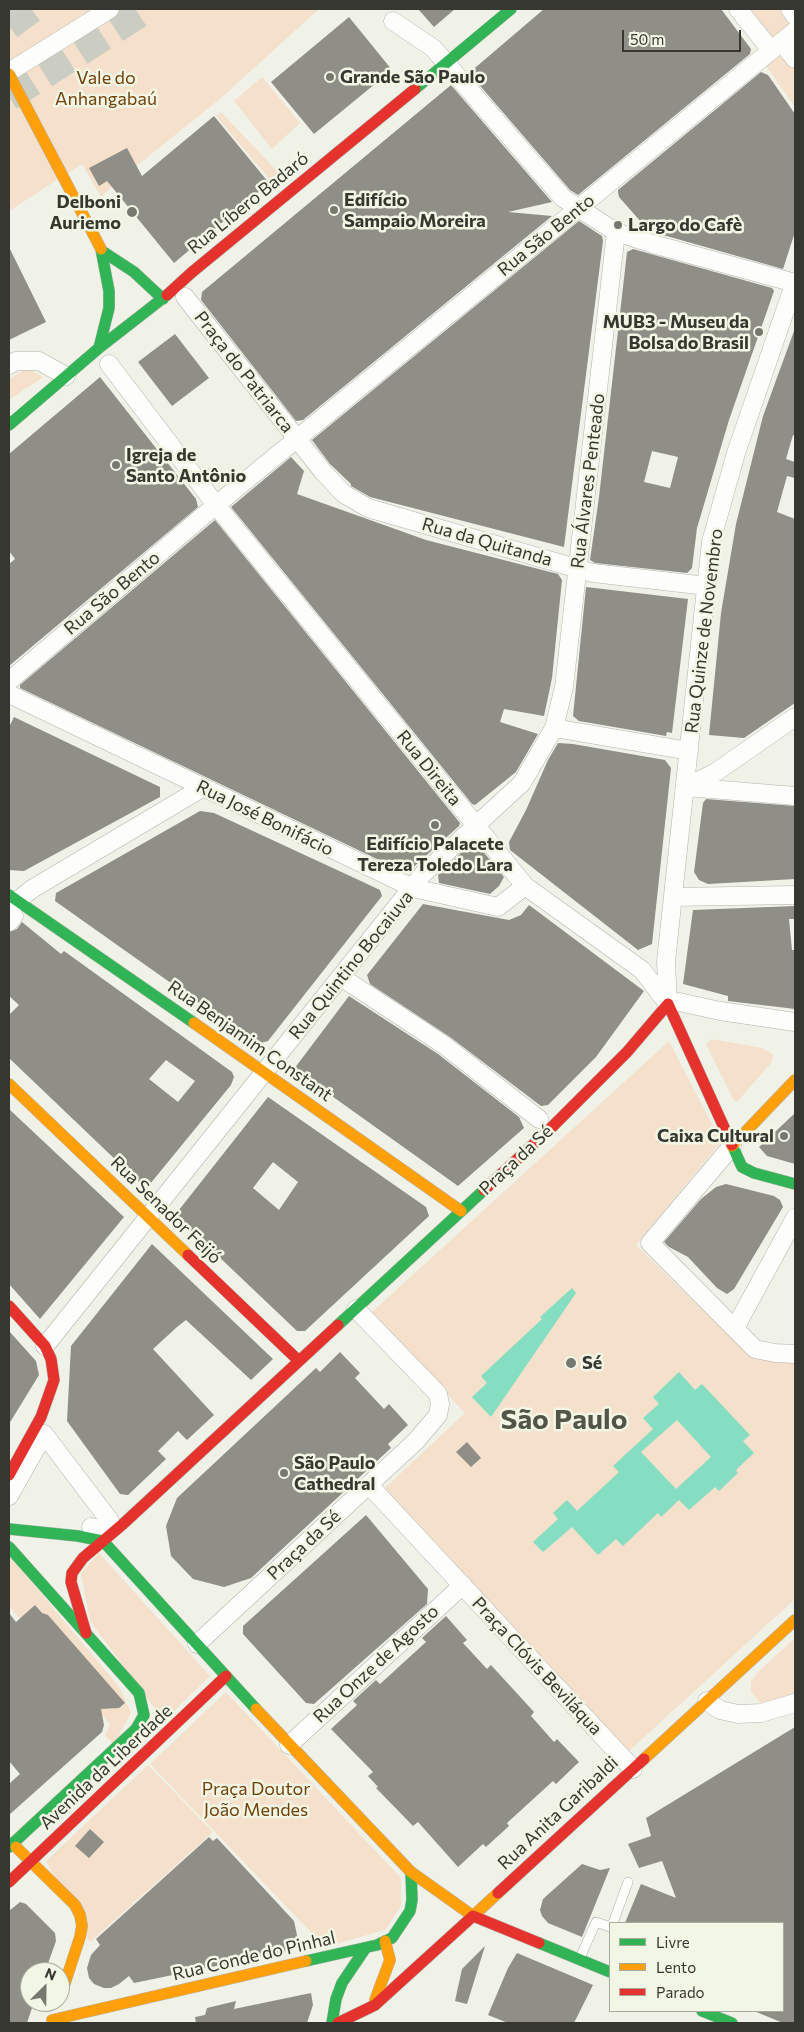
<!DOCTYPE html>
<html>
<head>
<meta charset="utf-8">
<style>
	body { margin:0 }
	#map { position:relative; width:804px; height:2032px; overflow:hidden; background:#f0f2e8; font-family:Commissioner,sans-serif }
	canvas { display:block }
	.frame { position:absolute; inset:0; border:10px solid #363730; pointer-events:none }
	.legend { position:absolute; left:609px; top:1922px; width:175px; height:90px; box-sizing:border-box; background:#f2f6e4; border:1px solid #a7aa9c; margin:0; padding:6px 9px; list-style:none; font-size:15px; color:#363730 }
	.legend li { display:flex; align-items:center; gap:10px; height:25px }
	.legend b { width:25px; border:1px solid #a7aa9c }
	.north { position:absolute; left:20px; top:1962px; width:50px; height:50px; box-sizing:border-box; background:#f2f6e4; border:1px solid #a7aa9c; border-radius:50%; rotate:23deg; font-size:14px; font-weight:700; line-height:20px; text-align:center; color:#363730 }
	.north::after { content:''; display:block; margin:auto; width:18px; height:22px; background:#777870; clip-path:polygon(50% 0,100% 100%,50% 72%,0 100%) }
	.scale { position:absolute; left:622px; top:30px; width:119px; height:22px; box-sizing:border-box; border:2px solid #363730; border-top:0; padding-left:6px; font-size:15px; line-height:18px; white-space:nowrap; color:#363730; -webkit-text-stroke:4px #f2f6e4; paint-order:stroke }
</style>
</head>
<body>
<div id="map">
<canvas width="804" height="2032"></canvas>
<div class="frame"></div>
<ul class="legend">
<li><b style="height:6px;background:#30b455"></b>Livre</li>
<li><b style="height:6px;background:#ff9f0a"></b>Lento</li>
<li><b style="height:6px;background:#e5322d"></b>Parado</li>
</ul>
<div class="north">N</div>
<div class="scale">50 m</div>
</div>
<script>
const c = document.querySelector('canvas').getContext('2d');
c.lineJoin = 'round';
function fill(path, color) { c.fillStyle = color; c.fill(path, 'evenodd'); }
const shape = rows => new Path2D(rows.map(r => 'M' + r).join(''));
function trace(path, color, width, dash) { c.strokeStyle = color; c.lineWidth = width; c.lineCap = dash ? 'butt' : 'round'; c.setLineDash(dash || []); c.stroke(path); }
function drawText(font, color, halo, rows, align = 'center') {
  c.font = font + ' Commissioner,sans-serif'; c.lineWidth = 5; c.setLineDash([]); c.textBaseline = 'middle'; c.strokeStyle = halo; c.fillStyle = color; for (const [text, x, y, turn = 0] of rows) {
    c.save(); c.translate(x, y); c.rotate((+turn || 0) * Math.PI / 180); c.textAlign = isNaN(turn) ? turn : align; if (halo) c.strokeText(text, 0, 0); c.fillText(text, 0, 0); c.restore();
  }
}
fill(shape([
	[9,9,319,9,221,98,118,181,101,197,82,164,9,211],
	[748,9,780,9,793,26,773,42],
	[795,41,795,107,766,66],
	[262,77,300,123,272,149,234,101],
	[221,112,279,173,271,181,216,116],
	[27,368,43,377,9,400,9,379],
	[711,1039,762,1048,773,1054,772,1062,737,1102,733,1099,706,1044],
	[669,1041,721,1142,636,1245,752,1358,795,1362,795,1599,628,1752,385,1488,465,1413,371,1313],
	[99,1553,210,1676,165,1720,153,1706,90,1621,81,1573],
	[9,1555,120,1688,131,1713,114,1744,105,1736,110,1724,9,1606],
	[795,1638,795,1697,763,1706,751,1692,751,1682,758,1672],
	[226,1692,401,1878,401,1906,385,1930,325,1947,150,1764],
	[148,1765,213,1832,90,1942,46,1861]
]), '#f4e0cb');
fill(shape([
	[572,1288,576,1293,491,1417,472,1397,487,1383,481,1376,542,1319,540,1317],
	[679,1372,695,1390,702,1384,750,1435,743,1441,754,1453,736,1470,738,1473,719,1491,715,1487,689,1510,679,1500,661,1517,658,1513,623,1546,616,1539,598,1555,572,1527,543,1552,533,1542,558,1519,553,1513,567,1500,577,1511,619,1472,613,1466,653,1429,643,1418,659,1404,653,1397],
	[677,1420,711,1457,676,1489,641,1452]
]), '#86dec2');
fill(shape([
	[418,9,455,9,434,27],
	[544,9,721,9,751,49,750,54,578,195,570,190,469,73],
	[349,17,392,70,314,134,271,82],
	[761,72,768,75,795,114,795,232,783,269,649,231,619,197,618,192,618,190],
	[451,85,552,202,508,212,552,216,303,420,296,421,201,300,202,292],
	[214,116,269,183,174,263,107,181,99,186,89,168,127,148,142,176],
	[579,221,602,236,603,241,564,547,370,497,351,486,351,484,330,464,312,440],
	[9,247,46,322,9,340],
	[633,249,772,288,774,291,729,420,697,528,692,568,687,573,595,563,590,560,599,497,627,252],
	[652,451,678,457,670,488,644,482],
	[794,331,795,332,795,436,793,435,786,459,795,462,795,478,787,476,777,512,795,519,795,703,744,738,709,735,721,613,736,524,763,416],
	[175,334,209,378,172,406,138,362],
	[100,377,196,499,198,507,9,666,9,564,15,559,9,551,9,454],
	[291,457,304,471,297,494,426,540,558,574,562,580,552,678,544,716,504,709,500,722,538,734,516,772,475,805,472,804,231,507],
	[215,520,460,823,459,826,408,872,404,872,20,688,20,685],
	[586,587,688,599,672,733,667,732,666,736,579,721,573,716],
	[14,717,160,787,160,797,24,871,9,870,9,727],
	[558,743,573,744,665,760,671,768,652,944,638,950,510,850,509,842,526,810,548,760],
	[706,799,795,806,795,879,708,884,699,880,694,872,703,803],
	[200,811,214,813,363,882,380,890,382,896,268,1041,257,1044,55,901,56,893],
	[477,844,504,877,499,886,490,894,439,883,438,875,465,849],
	[423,904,509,920,521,915,529,905,644,991,596,1057,548,1105,541,1106,450,1037,370,984,367,975],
	[795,906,795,919,789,919,792,950,795,950,795,1009,728,1001,728,996,683,984,693,910],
	[22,922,61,954,64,951,232,1072,234,1077,231,1085,150,1184,142,1185,9,1058,9,1015,19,1005,9,996,9,932,17,929],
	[166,1060,195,1081,178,1102,149,1079],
	[349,996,438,1054,519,1117,524,1128,458,1186,294,1069],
	[268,1097,426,1207,429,1216,305,1331,297,1331,175,1215],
	[273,1162,298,1182,279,1210,253,1188],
	[9,1109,124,1217,40,1319,9,1284],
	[795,1113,795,1164,767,1156,759,1147],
	[726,1184,774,1196,780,1200,783,1207,734,1289,727,1294,717,1288,688,1257,669,1247,664,1242,701,1199,716,1187],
	[152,1244,273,1359,251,1380,186,1320,177,1327,153,1349,214,1415,187,1440,178,1431,158,1451,166,1459,128,1495,120,1494,67,1421,71,1346],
	[9,1331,36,1361,39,1375,9,1424],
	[340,1352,360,1373,355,1378,384,1409,389,1404,408,1425,388,1444,391,1448,251,1578,224,1587,193,1579,171,1556,166,1526,177,1498,316,1368,320,1372],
	[467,1442,481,1458,471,1467,456,1452],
	[366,1515,428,1589,427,1604,314,1704,306,1703,243,1634,243,1626],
	[35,1605,42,1613,48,1615,125,1703,119,1708,101,1709,104,1725,102,1732,9,1815,9,1784,20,1774,9,1761,9,1613,16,1622],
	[446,1616,467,1640,463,1643,487,1669,491,1665,534,1712,531,1716,554,1742,557,1739,579,1762,556,1784,553,1781,507,1823,509,1826,486,1847,483,1844,458,1867,418,1822,413,1826,376,1788,378,1787,368,1776,373,1772,331,1729,357,1705,353,1701,376,1680,380,1684,426,1642,422,1638],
	[795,1727,795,2023,783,2023,754,2011,783,2011,783,1923,625,1923,641,1884,676,1898,662,1861,639,1868,628,1844,651,1836,646,1818],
	[90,1829,104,1842,89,1858,75,1846],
	[209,1837,213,1841,217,1838,294,1921,297,1935,294,1945,284,1952,134,1983,129,1976,119,1984,111,1988,104,1988,94,1984,89,1978,87,1968,91,1955,100,1945,96,1939],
	[582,1864,600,1870,610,1868,582,1937,548,1923,542,1916,540,1910,543,1899],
	[20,1902,26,1904,55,1933,56,1941,45,1972,30,1972,30,2002,34,2002,27,2023,9,2023,9,1911],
	[485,1946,467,2004,455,2001,462,1969],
	[517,1953,593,1985,574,2023,508,2023,488,2015,508,1968],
	[311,1993,313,2005,307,2023,196,2023,195,2017,205,2015,207,2008,236,2001,234,2009]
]), '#8f8e87');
trace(shape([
	[9,26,32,9],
	[9,97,147,9]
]), '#cbcdc3', 28, [28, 14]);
const lane = shape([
	[613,1923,628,1882],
	[580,1958,596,1922,610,1927]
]);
const street = shape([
	[738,9,771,50],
	[790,9,795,16],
	[393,21,433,48,563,198,616,232,653,244,795,283],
	[781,42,795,59],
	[9,72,110,9],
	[185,297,324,473,344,494,368,508,593,573,707,586],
	[109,364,216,505,525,886,642,970,668,1004],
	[9,365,16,361,39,361,66,376],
	[9,681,216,505,795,31],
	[9,694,413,888,498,907,525,886],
	[554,728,689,751],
	[686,787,716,772,795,717],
	[686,787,795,796],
	[673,897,795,895],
	[17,901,32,889,202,788],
	[9,912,14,916,9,922],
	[341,977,444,1045,539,1119],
	[668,1004,666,961,711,542,736,453,795,282],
	[668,1004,679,1002,720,1011,795,1022],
	[732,1146,650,1243,755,1349,775,1353,795,1354],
	[735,1328,795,1218],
	[45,1346,422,875,522,783,554,728,564,687,616,232],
	[369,1485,633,1769],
	[9,1496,44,1434,110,1521,100,1529,91,1527],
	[197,1644,416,1441,438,1415,440,1404,438,1394,356,1309],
	[707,1701,720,1710,738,1714,761,1713,795,1703],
	[289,1745,463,1585]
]);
const fast = shape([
	[415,89,511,9],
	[102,251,134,272,163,299],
	[99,348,109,308,109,291,101,249],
	[9,425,99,348,167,295],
	[9,895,194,1023],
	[732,1145,742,1167,754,1173,795,1184],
	[338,1325,484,1190],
	[9,1529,78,1536,103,1541],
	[103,1541,256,1709],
	[9,1547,139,1693,144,1715,136,1729,9,1847],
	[539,1943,610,1972],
	[306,1961,377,1945,392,1938,410,1911,412,1900,411,1872],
	[702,2011,732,2023],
	[332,2023,336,1999,342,1983,365,1949]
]);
const slow = shape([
	[194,1023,461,1211],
	[9,1084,188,1255],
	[732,1146,795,1080],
	[256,1709,411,1872,473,1916,498,1893],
	[644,1759,795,1620],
	[16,1847,75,1905,80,1915,82,1926,80,1937,60,1998],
	[375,2000,390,1960,385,1941],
	[52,2020,306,1961]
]);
const jam = shape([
	[167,295,191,273,415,89],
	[484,1190,551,1128,627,1052,668,1004,732,1145],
	[188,1255,299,1361],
	[9,1306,45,1346,51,1359,54,1380,41,1417,9,1475],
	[86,1633,71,1582,72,1573,83,1558,123,1524,338,1325],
	[9,1882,226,1676],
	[498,1893,644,1759],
	[338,2023,375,2005,473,1916,539,1943]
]);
trace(lane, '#b1b3ab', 10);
trace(street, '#b1b3ab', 19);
trace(fast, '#b1b3ab', 12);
trace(slow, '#b1b3ab', 12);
trace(jam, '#b1b3ab', 12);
trace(lane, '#fdfdfc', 9);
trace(street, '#fdfdfc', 18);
trace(fast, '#30b455', 11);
trace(slow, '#ff9f0a', 11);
trace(jam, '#e5322d', 11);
const slowBridge = shape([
	[9,74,101,249]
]);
trace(slowBridge, '#b1b3ab', 12, []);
trace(slowBridge, '#ff9f0a', 11);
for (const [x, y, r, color] of [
	[330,77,5,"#777870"],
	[334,210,5,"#777870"],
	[132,212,6,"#777870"],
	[618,225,5,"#777870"],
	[759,332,5,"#777870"],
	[116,465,5,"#777870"],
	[435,825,5,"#777870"],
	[784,1136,5,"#777870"],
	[571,1363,6,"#777870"],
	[284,1473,5,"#777870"]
]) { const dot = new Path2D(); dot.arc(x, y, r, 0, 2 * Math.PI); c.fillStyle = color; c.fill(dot); trace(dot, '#f2f6e4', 2); }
drawText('bold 18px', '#363730', '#f2f6e4', [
	["Grande São Paulo",340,77],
	["Edifício",344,200],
	["Sampaio Moreira",344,221],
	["Delboni",121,202,"right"],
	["Auriemo",121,223,"right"],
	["Largo do Cafè",628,225],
	["MUB3 - Museu da",749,322,"right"],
	["Bolsa do Brasil",749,343,"right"],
	["Igreja de",126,455],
	["Santo Antônio",126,476],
	["Edifício Palacete",435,844,"center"],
	["Tereza Toledo Lara",435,865,"center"],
	["Caixa Cultural",774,1136,"right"],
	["Sé",582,1363],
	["São Paulo",294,1463],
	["Cathedral",294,1484]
], 'left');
drawText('18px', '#72420c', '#f2f6e4', [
	["Vale do",106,78],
	["Anhangabaú",106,99],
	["Praça Doutor",256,1789],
	["João Mendes",256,1810]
]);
drawText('18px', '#363730', '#f2f6e4', [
	["Rua Líbero Badaró",248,203,-39],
	["Rua São Bento",546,235,-39],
	["Praça do Patriarca",244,372,52],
	["Rua Álvares Penteado",588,481,-83],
	["Rua da Quitanda",487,542,16],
	["Rua São Bento",112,593,-40],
	["Rua Quinze de Novembro",704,631,-83],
	["Rua Direita",429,768,51],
	["Rua José Bonifácio",265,818,26],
	["Rua Quintino Bocaiuva",351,965,-51],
	["Rua Benjamim Constant",250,1041,35],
	["Praça da Sé",516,1160,-43],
	["Rua Senador Feijó",166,1210,44],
	["Praça da Sé",304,1545,-43],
	["Rua Onze de Agosto",376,1664,-43],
	["Praça Clóvis Beviláqua",537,1666,47],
	["Avenida da Liberdade",106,1767,-43],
	["Rua Anita Garibaldi",558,1813,-43],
	["Rua Conde do Pinhal",254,1956,-13]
]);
drawText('bold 28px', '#535647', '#f2f6e4', [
	["São Paulo",564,1420]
]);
</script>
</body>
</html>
